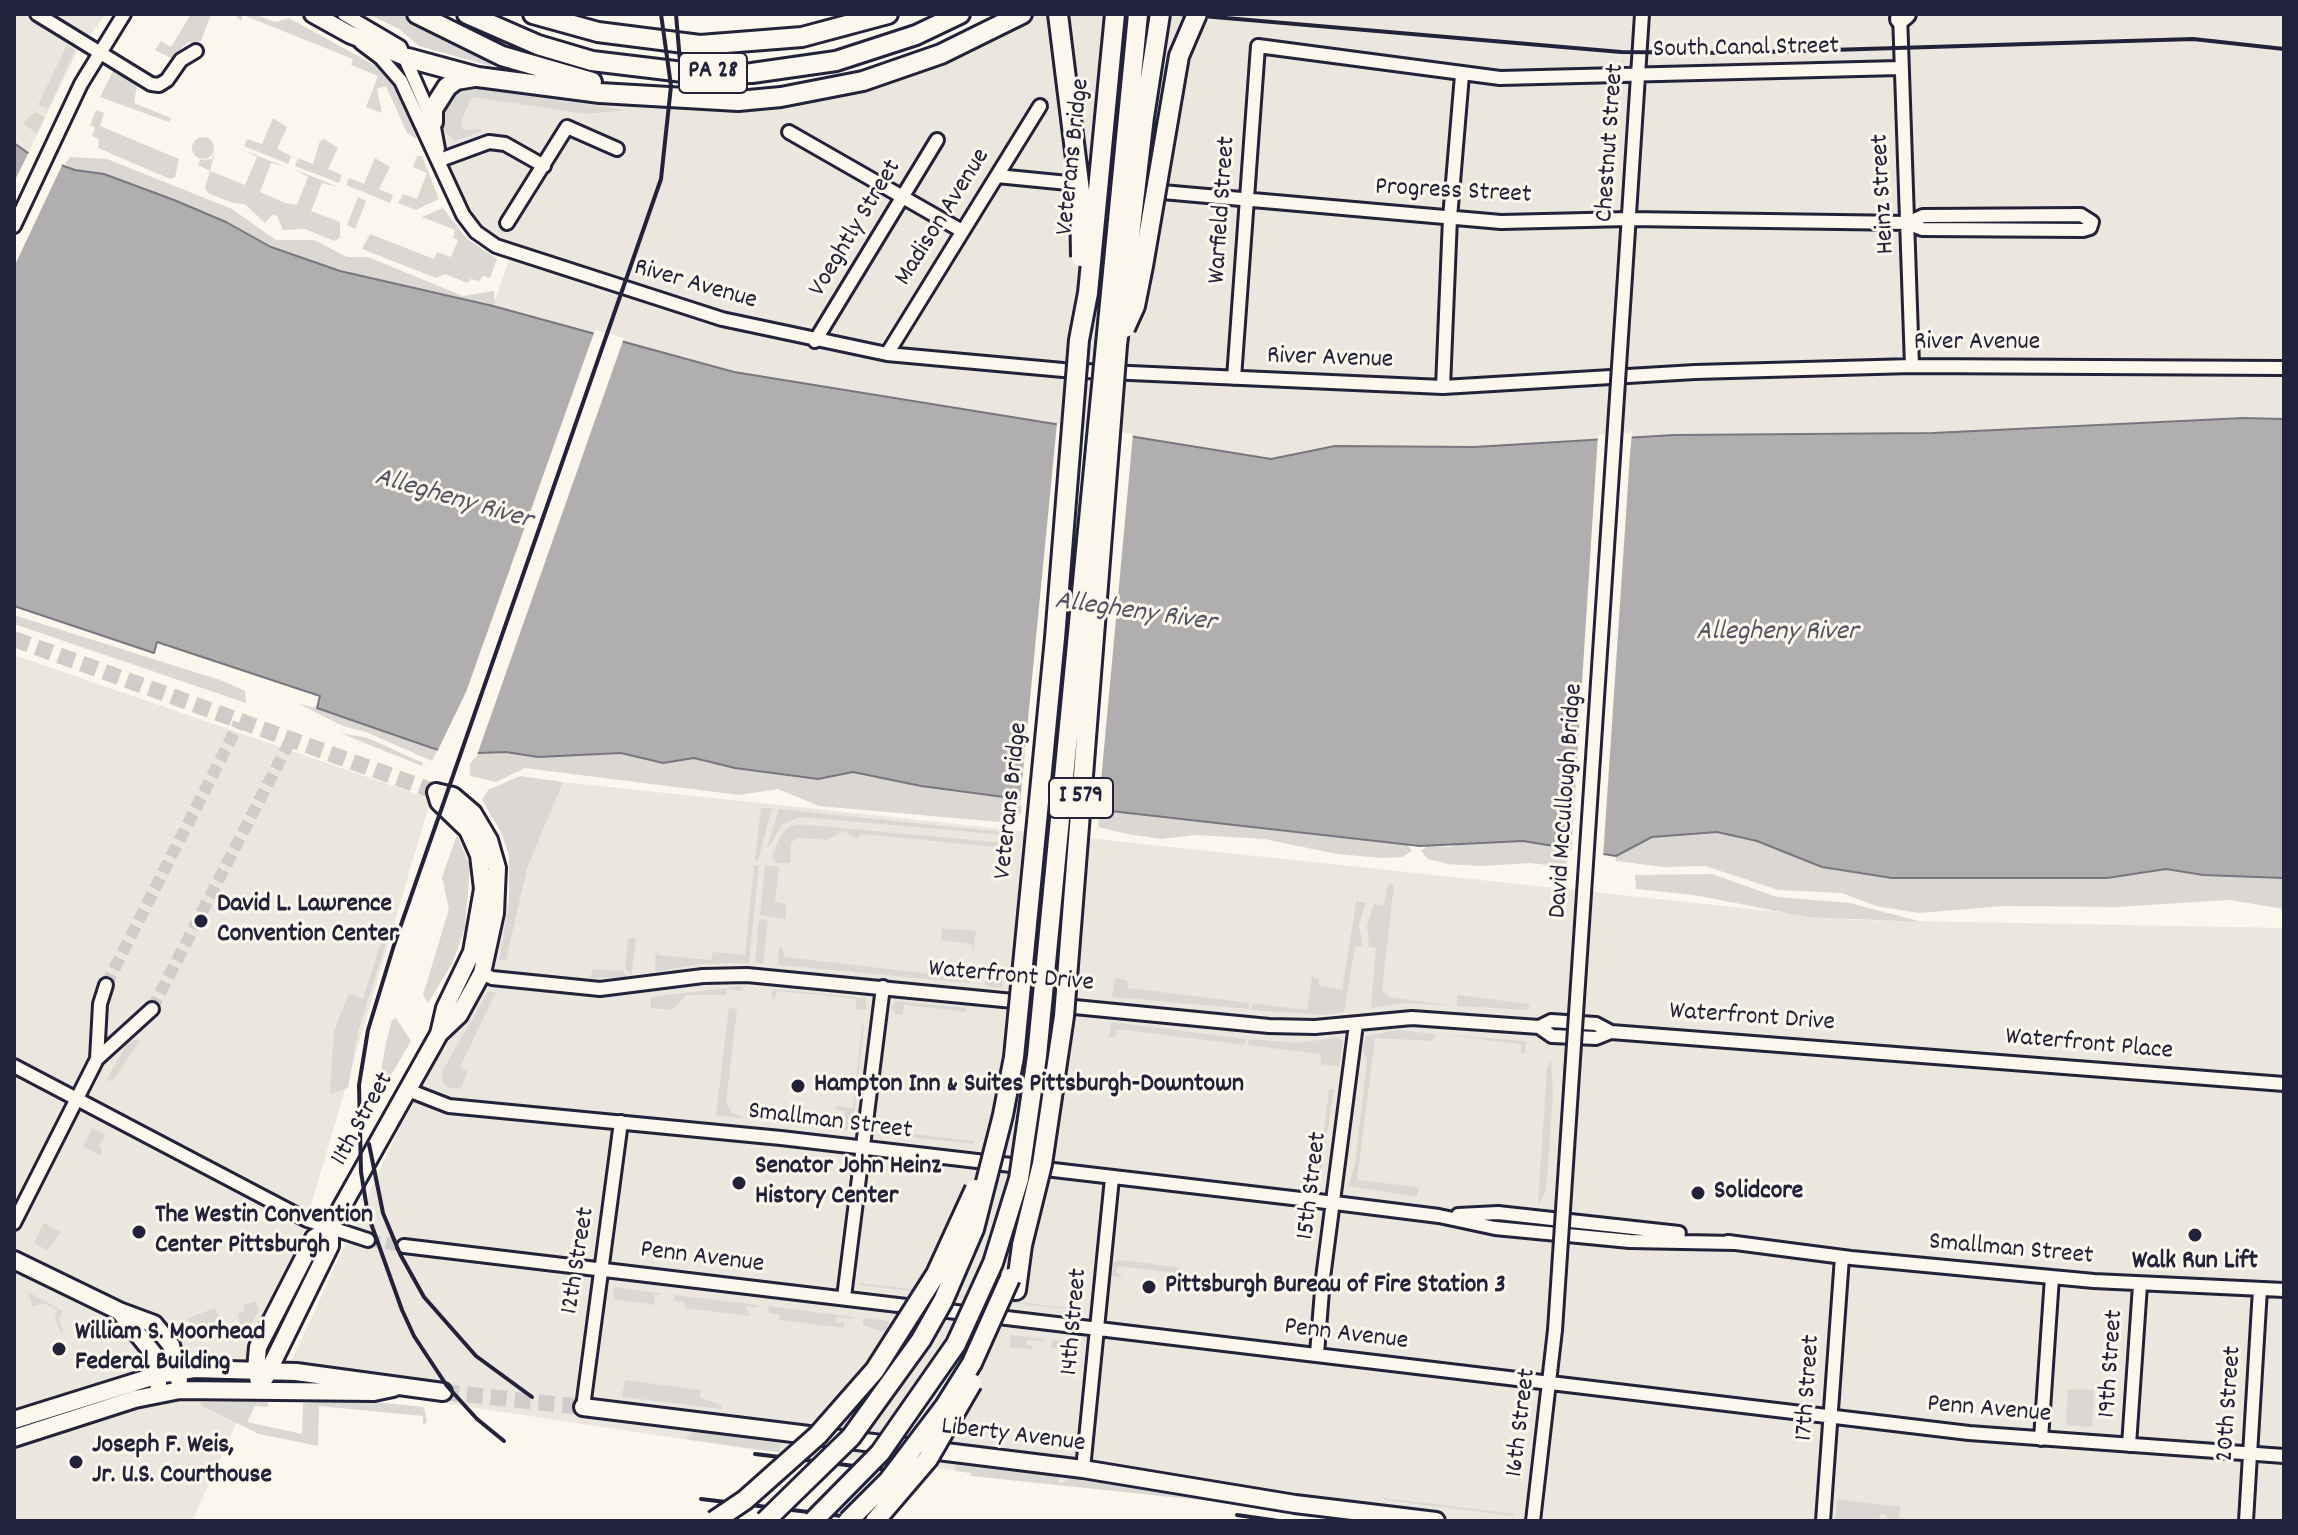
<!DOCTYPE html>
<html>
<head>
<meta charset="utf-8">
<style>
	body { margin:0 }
	#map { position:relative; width:2298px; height:1535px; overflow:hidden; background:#fbf7ec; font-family:Dekko,sans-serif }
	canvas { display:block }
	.frame { position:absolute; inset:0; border:16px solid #22223b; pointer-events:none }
</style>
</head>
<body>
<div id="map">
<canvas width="2298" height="1535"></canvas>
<div class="frame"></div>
</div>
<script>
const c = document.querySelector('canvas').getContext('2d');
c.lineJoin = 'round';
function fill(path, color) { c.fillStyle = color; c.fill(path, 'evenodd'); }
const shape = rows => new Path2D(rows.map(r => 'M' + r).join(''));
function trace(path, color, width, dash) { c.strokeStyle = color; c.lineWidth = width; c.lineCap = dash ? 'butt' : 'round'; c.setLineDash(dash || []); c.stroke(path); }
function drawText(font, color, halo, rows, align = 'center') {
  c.font = font + ' Dekko,sans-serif'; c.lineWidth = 6; c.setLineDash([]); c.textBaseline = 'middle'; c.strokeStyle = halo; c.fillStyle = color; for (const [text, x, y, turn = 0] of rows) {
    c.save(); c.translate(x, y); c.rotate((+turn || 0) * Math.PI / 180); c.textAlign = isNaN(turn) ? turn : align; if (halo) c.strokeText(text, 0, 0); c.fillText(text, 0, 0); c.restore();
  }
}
fill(shape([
	[14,14,106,14,77,52,28,153,14,143],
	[1022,14,2284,14,2284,419,2242,418,1933,433,1674,435,1474,447,1335,446,1271,459,734,372,493,306,512,253,476,232,440,160,438,96,456,80,600,93,818,91],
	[14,655,431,799,266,1357,192,1521,14,1521],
	[563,782,1855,920,2284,928,2284,1521,1392,1521,1245,1500,756,1450,283,1379,397,1133,426,1081]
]), '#ebe7df');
fill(shape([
	[191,14,211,14,201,41,187,43,171,58,155,50,161,41,171,47],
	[234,14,253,14,275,22,289,18,378,67,398,88,417,139,407,133,386,86,377,89,382,113,366,107,378,76,351,65,353,59,243,15,241,21],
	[368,14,400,14,490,61,491,66,419,46,399,29],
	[67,45,75,50,48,109,38,105],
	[113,71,137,86,134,103,171,118,169,122,100,97],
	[478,83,485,90,626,110,587,114,472,97,461,121,463,130,481,129,481,132,455,141,445,132,439,107,453,87],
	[96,110,104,113,100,126,179,159,175,177,170,179,98,148,99,139,92,136,95,128,90,125],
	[35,112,45,117,37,134,23,123],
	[273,118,287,127,277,149,291,156,288,164,244,146,247,139,262,144],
	'192 148a11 11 0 1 1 22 0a11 11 0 1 1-22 0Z',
	[324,139,338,148,328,169,342,175,339,183,295,166,298,158,313,164,320,141],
	[216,148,210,171,245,185,257,157,243,150,286,167,271,163,260,192,285,203,297,205,308,177,294,169,338,187,322,183,311,211,340,222,340,238,334,241,305,229,283,230,277,216,272,215,265,223,245,204,233,203,208,193,205,187,210,171,198,165,200,160,212,159],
	[413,156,422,156,439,199,416,210,398,203,403,194,417,199,427,173,413,167,417,157],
	[70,157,107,159,232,209,276,240,314,240,347,257,368,257,463,296,494,291,495,302,493,306,473,303,365,278,291,255,174,200,104,174,75,170,65,164],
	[375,158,390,167,379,189,393,195,390,203,346,185,349,178,364,184],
	[344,189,366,201,355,229,347,225,358,197],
	[443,208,466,238,497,259,490,278,483,276,479,281,471,279,467,283,445,274,436,278,362,249,370,234,434,259,437,252,451,257,458,240,453,238,455,230,422,217],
	[14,615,223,681,245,691,246,703,14,624],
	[299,704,317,708,437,751,432,761,366,732,343,726],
	[340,733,368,738,423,763,422,766],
	[506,752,538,757,621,753,654,762,694,758,800,778,853,772,921,786,1019,797,1022,812,1011,823,819,806,778,789,739,795,525,768,496,782,470,776,470,764,478,754],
	[520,776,563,782,527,868,506,961,499,960,509,903,509,856,502,834,482,800,488,790],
	[761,808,772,808,758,861,755,860],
	[779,809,1002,832,1007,835,800,817,783,824,767,849],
	[1104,810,1407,844,1412,851,1402,857,1381,858,1337,854,1264,839,1196,835,1161,839,1127,834,1098,827,1099,816],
	[798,824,1006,843,1006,848,860,834,858,839,843,831,828,840,800,838,791,842,790,863,776,863,772,856,781,835,790,826],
	[1717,832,1757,841,1822,867,1892,878,2107,878,2166,869,2203,875,2284,878,2284,909,2229,900,2116,907,2004,906,1919,913,1876,906,1842,893,1778,890,1705,866,1663,867,1616,861,1616,856,1652,837],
	[457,835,470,866,465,927,453,962,428,1003,423,995,449,909,442,877],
	[1469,841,1523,841,1563,847,1571,856,1564,867,1530,863,1480,866,1448,864,1428,859,1421,851,1427,846,1450,847],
	[759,865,749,963,700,964,655,972,656,945,657,955,711,960,713,952,745,955,754,866],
	[765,865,779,867,775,902,786,904,786,919,760,915],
	[1712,874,1777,897,1850,903,1922,922,1807,917,1694,895,1636,889,1635,875],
	[1388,884,1394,885,1382,990,1389,997,1454,1006,1406,1003,1371,1008,1376,948,1369,947,1367,926,1374,904,1384,905],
	[1358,891,1357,901,1366,903,1359,924,1362,946,1355,946,1344,1012,1325,1015,1251,1010,1252,1003,1307,1010,1312,977,1319,979,1319,986,1342,990],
	[759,919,768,921,763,964,755,963],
	[942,928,976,931,973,954,972,944,941,940],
	[385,930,387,940,358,1031,348,1088,330,1094,334,1031,349,993,363,999],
	[634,938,636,941,631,976,625,968,628,939],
	[782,946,784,957,967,978,970,968,970,983,778,965,779,949],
	[593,969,623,971,627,977,590,978],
	[994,970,1001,972,1003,988,985,986,986,974],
	[1115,978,1127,980,1128,988,1249,1003,1249,1009,1112,997],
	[743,986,742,991,727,989,726,995,687,995,672,1010,651,1008,651,997],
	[774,989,865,998,867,1010,856,1009,856,999,832,996,777,991,774,1000,771,994],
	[488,992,496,992,460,1067,467,1072,461,1089,447,1087,442,1081,443,1070],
	[1457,995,1529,1004,1529,1010,1457,1006],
	[896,1001,966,1008,966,1012,904,1005,902,1015,895,1014,891,1008],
	[729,1008,737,1009,726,1103,732,1113,749,1119,716,1115],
	[396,1018,411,1041,376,1101,386,1043,392,1020],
	[1111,1022,1246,1039,1245,1045,1117,1029,1115,1037,1109,1038],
	[862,1025,864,1025,853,1123,847,1130,826,1127,833,1122,844,1123,845,1111,835,1109,836,1106,853,1108],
	[1398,1030,1435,1034,1433,1041,1375,1038,1357,1180,1418,1187,1417,1197,1348,1186,1355,1164,1367,1060,1363,1051,1366,1036],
	[1437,1034,1526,1041,1525,1054,1521,1053,1521,1044],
	[1338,1037,1343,1041,1339,1067,1321,1064,1320,1054,1248,1045,1249,1039,1299,1043],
	[134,1040,140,1040,113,1080,106,1081,126,1045],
	[1551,1060,1553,1095,1546,1190,1538,1205,1547,1068],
	[1329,1089,1334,1089,1320,1182,1305,1184,1306,1173,1319,1174],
	[880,1124,886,1125,886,1131,974,1141,974,1144,883,1134],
	[92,1128,106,1135,99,1146,102,1151,100,1155,83,1147],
	[44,1223,61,1232,47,1250,34,1243],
	[1118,1260,1145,1263,1180,1268,1172,1276,1168,1272,1119,1266,1116,1272,1123,1278,1112,1276,1113,1263],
	[860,1283,1069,1308,1084,1311,858,1285],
	[614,1287,664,1294,654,1295,655,1305,613,1299],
	[28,1292,63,1311,59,1320,63,1331,60,1332,55,1316,57,1310,44,1303,33,1307],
	[674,1295,758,1305,759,1307,745,1306,750,1316,685,1308,685,1302,674,1301],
	[256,1301,259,1310,246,1334,242,1335,238,1314,245,1311,243,1305],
	[768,1306,854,1317,855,1319,837,1317,836,1322,844,1323,844,1328,779,1320,780,1315,769,1313],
	[215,1308,222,1324,207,1333,204,1325,192,1329,188,1318],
	[863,1318,889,1321,886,1333,863,1325],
	[1011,1335,1043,1339,1044,1342,1027,1340,1026,1345,1033,1346,1032,1350,1009,1347],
	[1052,1340,1079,1344,1079,1355,1061,1353,1061,1349,1051,1348],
	[625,1380,701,1390,700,1398,722,1405,722,1409,622,1397],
	[2068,1389,2094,1390,2092,1427,2066,1425],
	[354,1400,424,1407,427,1422,423,1425,423,1416,319,1406,318,1446,259,1434,200,1405,202,1401,268,1402,268,1407,255,1406,247,1422,302,1434,303,1403],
	[693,1431,777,1443,781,1446,779,1452,685,1439],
	[956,1465,1059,1477,1059,1482,1064,1482,1071,1477,1238,1504,971,1476,971,1473,955,1471],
	[1384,1498,1514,1514,1514,1516,1384,1500],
	[1837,1499,1900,1507,1899,1517,1902,1518,1889,1521,1885,1513,1879,1516,1881,1521,1835,1521]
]), '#dbd8d3');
const water = shape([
	[14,143,28,153,75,170,104,174,174,200,226,222,271,247,340,271,493,306,734,372,1271,459,1335,446,1474,447,1674,435,1933,433,2243,418,2284,419,2284,878,2203,875,2166,869,2107,878,1892,878,1822,867,1757,841,1717,832,1652,837,1616,856,1523,841,1420,846,1102,810,921,786,853,772,818,779,735,768,694,758,663,763,621,753,538,757,506,752,452,754,432,748,317,708,320,696,157,642,154,653,14,606,14,143]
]);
fill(water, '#b1aeb0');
trace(water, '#787681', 2);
fill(shape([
	[30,150,64,161,14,267,14,182],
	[595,330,624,338,476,758,436,754,466,692],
	[1057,423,1133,434,1098,814,1020,801],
	[1632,433,1630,454,1603,858,1571,853,1598,435]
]), '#fbf7ec');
trace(shape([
	[106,985,239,723],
	[152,1009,290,741],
	[368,1240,404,1246]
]), '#d0ccc9', 12, [12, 6]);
trace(shape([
	[14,639,436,792],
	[443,1392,583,1407]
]), '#d0ccc9', 16, [16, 8]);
const minor = shape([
	[37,14,151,84,159,85,167,80,181,60,196,51],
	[344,14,400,47,433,122,438,149],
	[1900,14,1912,366],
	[361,43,381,58,401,81,463,215,476,232,496,246,722,319,887,354,1063,370,1443,387,1695,372,1912,366,2284,368],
	[789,132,962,231],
	[440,160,489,142,505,144,544,166],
	[997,176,1129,189],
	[1151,191,1501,222,1629,219,1908,223,1922,229,2083,230,2090,228,2092,222,2081,215,1923,216,1908,223],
	[507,223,567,127,617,149],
	[14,226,81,84,124,14],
	[1625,276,1642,14],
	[815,341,937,140],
	[887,354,1040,106],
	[1234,378,1258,46,1500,78,1900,68],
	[1443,387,1450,218,1462,75],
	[482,973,492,978,600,989,703,976,747,975,1269,1026,1315,1027,1412,1018,1539,1027,1552,1036,1596,1038,1611,1032],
	[1539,1027,1551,1021,1596,1024,1611,1032,2284,1084],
	[97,1059,100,1004,106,985],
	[14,1066,307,1220,368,1240],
	[408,1090,449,1106,781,1138,1335,1203,1439,1216,1495,1228,1630,1241,1735,1243],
	[1458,1215,1498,1213,1679,1233],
	[14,1223,97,1059,152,1009],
	[1728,1242,1851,1258,2094,1281,2284,1290],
	[404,1246,1969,1433,2284,1456],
	[844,1297,883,987],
	[1317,1354,1323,1278,1356,1024],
	[583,1407,621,1122],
	[2041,1439,2052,1277],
	[2129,1445,2140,1285],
	[1083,1469,1112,1178],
	[1533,1521,1555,1330],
	[1823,1521,1842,1257],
	[2246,1521,2260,1289]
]);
const major = shape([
	[313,14,349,34,408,58],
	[436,792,453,796,473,813,489,840,497,868,495,913,482,973,459,1015,440,1033],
	[14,1260,119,1311,154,1324,171,1345,179,1380],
	[120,1312,153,1353,158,1365,158,1384],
	[265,1378,330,1246,330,1228],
	[261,1391,256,1369,258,1347,314,1238,330,1228,439,1034,445,1008,472,952,483,889,479,855,468,830,439,802,436,792],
	[583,1407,1083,1469,1295,1504,1436,1521],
	[14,1420,158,1375,194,1369,296,1372,443,1392],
	[14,1438,135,1399,180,1390,374,1392,393,1388]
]);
const highway = shape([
	[417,14,502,56,592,82],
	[467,14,538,45,592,61,700,74,752,73,836,61,916,35,960,14],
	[533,14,598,32,700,45,802,37,888,14],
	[1900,19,1906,14],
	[408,58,478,77,600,93,738,101,781,97,863,81,941,54,1022,14],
	[433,122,433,109,447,87,456,80,474,77],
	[1016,1290,1022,1245]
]);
trace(minor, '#22223b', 18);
trace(major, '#22223b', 22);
trace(highway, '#22223b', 24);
trace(minor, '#fbf7ec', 12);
trace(major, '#fbf7ec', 16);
trace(highway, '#fbf7ec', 18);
trace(shape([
	[676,14,680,62],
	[1179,14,1621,52,1732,53,2193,39,2284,49],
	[369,1144,383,1213,400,1254,424,1297,476,1356,532,1397],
	[504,1441,477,1419,447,1386,414,1336,402,1310,368,1215,361,1172,359,1085,368,1030,394,945,661,179,671,86,661,14],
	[755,1454,921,1474],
	[701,1499,883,1521],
	[1237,1515,1279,1521]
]), '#22223b', 4);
const minorBridge = shape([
	[1555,1330,1625,276]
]);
const highwayBridge = shape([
	[1058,14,1080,191,1081,257],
	[1125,328,1135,306,1143,266,1179,56,1197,14],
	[1022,1245,1042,1164,1064,1016,1117,345,1144,117,1160,14],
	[714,1521,745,1500,818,1435,875,1370,936,1274,975,1189],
	[765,1521,851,1437,921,1340,943,1301,974,1229,1003,1115,1014,1057,1055,638,1079,340,1088,293,1115,14],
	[813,1521,880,1453,956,1344,993,1263,1019,1179,1037,1056,1138,14],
	[848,1521,889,1480,945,1406,972,1363,1010,1278],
	[875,1521,928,1459,972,1383]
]);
trace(minorBridge, '#22223b', 18, []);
trace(highwayBridge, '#22223b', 24, []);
trace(minorBridge, '#fbf7ec', 12);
trace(highwayBridge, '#fbf7ec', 18);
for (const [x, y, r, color] of [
	[201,921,8,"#22223b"],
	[798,1086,8,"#22223b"],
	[739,1183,8,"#22223b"],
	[1698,1193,8,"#22223b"],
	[139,1232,8,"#22223b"],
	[2195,1235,8,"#22223b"],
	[1149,1287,8,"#22223b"],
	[59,1349,8,"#22223b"],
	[76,1462,8,"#22223b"]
]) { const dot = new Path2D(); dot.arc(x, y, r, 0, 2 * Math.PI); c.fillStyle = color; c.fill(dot); trace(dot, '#fbf7ec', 3); }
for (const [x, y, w] of [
	[713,73,68],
	[1081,798,64]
]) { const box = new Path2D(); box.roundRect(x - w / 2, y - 20, w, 40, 6); c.fillStyle = '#fbf7ec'; c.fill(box); trace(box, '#22223b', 2); }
drawText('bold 24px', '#22223b', null, [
	["PA 28",713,73],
	["I 579",1081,798]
]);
drawText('26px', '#22223b', '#fbf7ec', [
	["South Canal Street",1746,50,-1],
	["Chestnut Street",1612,143,-86],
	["Veterans Bridge",1075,157,-84],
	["Progress Street",1453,193,3],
	["Heinz Street",1885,194,-93],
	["Warfield Street",1224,210,-86],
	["Madison Avenue",944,218,-58],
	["Voeghtly Street",857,229,-59],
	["River Avenue",695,286,16],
	["River Avenue",1977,344],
	["River Avenue",1330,360,2],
	["Veterans Bridge",1013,801,-84],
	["David McCullough Bridge",1568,801,-86],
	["Waterfront Drive",1011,978,5],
	["Waterfront Drive",1752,1019,4],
	["Waterfront Place",2089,1046,5],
	["11th Street",364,1120,-61],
	["Smallman Street",830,1123,7],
	["15th Street",1314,1186,-83],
	["Smallman Street",2011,1251,5],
	["Penn Avenue",702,1259,7],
	["12th Street",580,1261,-81],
	["14th Street",1076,1322,-85],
	["Penn Avenue",1346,1336,7],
	["19th Street",2113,1364,-86],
	["17th Street",1810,1388,-86],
	["20th Street",2231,1404,-86],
	["Penn Avenue",1989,1411,5],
	["16th Street",1523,1423,-83],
	["Liberty Avenue",1013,1437,7]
]);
drawText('bold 26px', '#22223b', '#fbf7ec', [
	["David L. Lawrence",217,906],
	["Convention Center",217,936],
	["Hampton Inn & Suites Pittsburgh-Downtown",814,1086],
	["Senator John Heinz",755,1168],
	["History Center",755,1198],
	["Solidcore",1714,1193],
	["The Westin Convention",155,1217],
	["Center Pittsburgh",155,1247],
	["Walk Run Lift",2195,1263,"center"],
	["Pittsburgh Bureau of Fire Station 3",1165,1287],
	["William S. Moorhead",75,1334],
	["Federal Building",75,1364],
	["Joseph F. Weis,",92,1447],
	["Jr. U.S. Courthouse",92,1477]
], 'left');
drawText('italic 28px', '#545364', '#fbf7ec', [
	["Allegheny River",453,501,16],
	["Allegheny River",1135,614,8],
	["Allegheny River",1777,634]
]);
</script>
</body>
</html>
